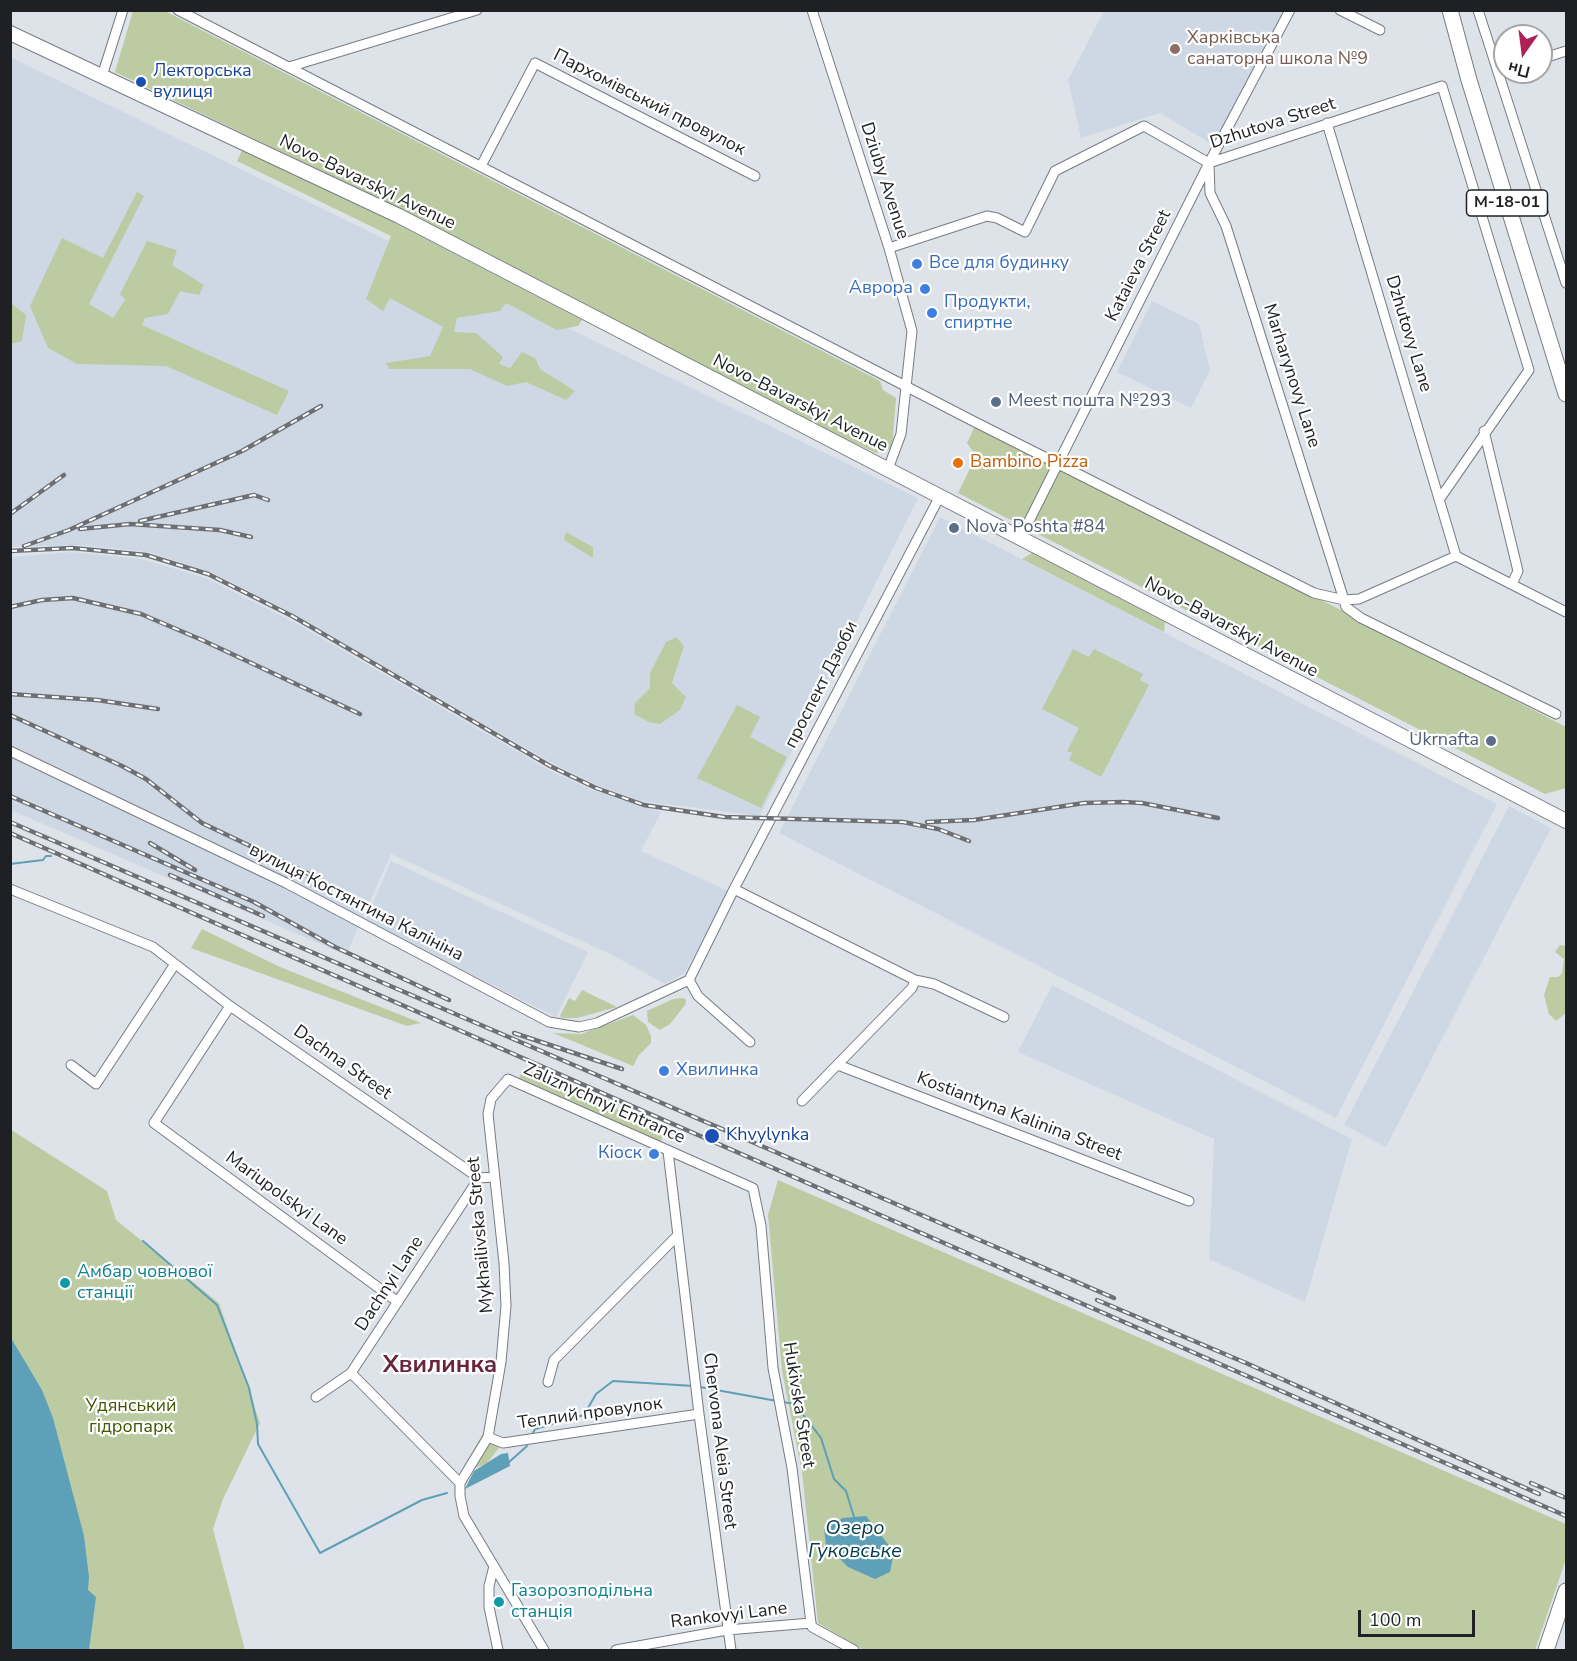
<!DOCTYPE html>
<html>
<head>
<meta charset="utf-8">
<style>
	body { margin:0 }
	#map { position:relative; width:1577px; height:1661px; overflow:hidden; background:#dee3ea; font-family:"Nunito Sans",sans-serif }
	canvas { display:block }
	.frame { position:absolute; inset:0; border:12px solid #1e2023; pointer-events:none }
	.north { position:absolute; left:1493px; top:24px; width:60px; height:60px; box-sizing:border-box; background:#fff; border:2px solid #a5a6a7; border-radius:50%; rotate:194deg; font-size:16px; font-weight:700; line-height:24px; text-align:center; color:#1e2023 }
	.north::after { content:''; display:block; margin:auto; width:21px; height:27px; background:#af2057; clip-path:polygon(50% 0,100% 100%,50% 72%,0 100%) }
	.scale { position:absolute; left:1358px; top:1610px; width:117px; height:27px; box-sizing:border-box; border:3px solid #1e2023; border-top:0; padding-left:8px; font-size:18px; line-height:21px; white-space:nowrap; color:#1e2023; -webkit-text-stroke:4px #fff; paint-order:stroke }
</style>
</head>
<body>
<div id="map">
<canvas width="1577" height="1661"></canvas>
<div class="frame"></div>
<div class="north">Пн</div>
<div class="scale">100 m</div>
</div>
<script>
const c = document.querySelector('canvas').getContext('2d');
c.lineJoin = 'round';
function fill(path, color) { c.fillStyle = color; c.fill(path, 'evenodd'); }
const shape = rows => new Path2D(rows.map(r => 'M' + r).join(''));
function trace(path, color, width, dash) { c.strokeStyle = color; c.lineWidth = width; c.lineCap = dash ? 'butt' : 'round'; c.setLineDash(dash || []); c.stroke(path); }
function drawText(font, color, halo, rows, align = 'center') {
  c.font = font + ' "Nunito Sans",sans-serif'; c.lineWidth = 4.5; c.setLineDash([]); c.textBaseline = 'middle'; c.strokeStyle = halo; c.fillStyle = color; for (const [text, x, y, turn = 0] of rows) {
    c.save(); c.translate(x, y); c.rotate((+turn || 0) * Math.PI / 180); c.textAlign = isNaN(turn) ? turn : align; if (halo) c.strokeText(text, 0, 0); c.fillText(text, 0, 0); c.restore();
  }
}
fill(shape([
	[1104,11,1286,11,1215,146,1160,113,1081,138,1068,80],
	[10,57,918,498,760,816,641,801,599,786,550,762,299,617,211,572,148,552,81,545,11,547],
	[1152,301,1199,324,1210,370,1191,408,1117,372],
	[940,517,1497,804,1336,1118,779,833],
	[72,552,142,559,206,578,296,623,549,770,592,790,661,812,641,851,728,891,685,973,665,984,612,955,391,854,346,955,11,810,10,557],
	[1509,806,1551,828,1386,1147,1344,1125],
	[391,861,588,952,556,1017,365,921],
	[1052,985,1352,1139,1305,1302,1209,1259,1214,1139,1018,1052]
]), '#ced8e5');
fill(shape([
	[133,11,165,11,880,381,883,390,896,398,892,448,876,453,837,435,403,210,115,72],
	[242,150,395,223,582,320,578,326,557,330,506,303,500,311,457,318,454,332,476,333,503,357,499,364,510,368,522,352,535,358,540,369,575,391,566,400,526,382,507,386,470,369,389,369,386,363,430,356,443,327,390,298,383,311,366,299,391,236,237,161],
	[137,192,144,196,89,304,113,318,125,300,120,294,147,241,177,250,172,265,204,285,199,295,180,291,168,314,145,318,142,325,289,391,277,415,166,366,77,364,48,348,30,306,62,238,103,258],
	[11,303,26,315,22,341,11,344],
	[975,426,1333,606,1566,727,1566,788,1545,794,958,493,976,456,967,443],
	[566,532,593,547,593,558,564,540],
	[1032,553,1165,622,1164,632,1022,559],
	[676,637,684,646,672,683,686,697,680,710,660,724,649,722,634,714,635,703,650,688,650,673,666,642],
	[1073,649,1089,657,1094,649,1143,674,1140,680,1149,685,1101,777,1069,760,1072,753,1067,751,1079,728,1042,709],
	[737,705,760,717,750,737,787,757,761,808,697,778],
	[202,929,280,967,421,1023,407,1026,191,948],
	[1560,945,1566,946,1566,1013,1556,1021,1549,1014,1544,995,1550,977,1558,977,1562,973,1564,959,1555,952],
	[582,990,617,1007,577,1018,562,1018,560,1016,569,998,575,1001],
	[683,998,686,1000,685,1005,670,1024,660,1030,648,1022,647,1011,673,999],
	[633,1015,646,1025,651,1036,651,1043,639,1055,633,1066,553,1033,581,1034],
	[528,1070,655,1126,663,1133,661,1142,519,1078,522,1072],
	[10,1129,107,1191,116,1220,219,1303,260,1423,223,1499,213,1529,245,1650,11,1650],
	[778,1180,1566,1524,1566,1559,1535,1650,864,1650,818,1623,802,1472,782,1371,768,1215],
	[482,1435,503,1443,486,1464,460,1473]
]), '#bccba2');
fill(shape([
	[11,1338,42,1390,53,1418,84,1536,89,1577,88,1590,96,1597,89,1650,11,1650],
	[508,1453,510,1466,465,1489,474,1471,501,1454],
	[866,1516,894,1552,890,1572,875,1579,848,1567,826,1545,824,1529,843,1518]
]), '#5ea0b7');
trace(shape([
	[10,864,43,860,46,856,51,856],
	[143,1241,217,1305,249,1388,257,1424,258,1444,320,1553,422,1500,447,1493],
	[700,1387,777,1401],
	[783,1402,795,1404,821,1438,834,1479,846,1491,854,1517],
	[533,1433,535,1429,584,1415,596,1394,613,1381,694,1386],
	[508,1463,527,1446]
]), '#5ea0b7', 2);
const minor = shape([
	[178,10,973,421,1314,593,1344,600,1346,607,1361,618,1556,714],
	[812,10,889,248,912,331,901,434,888,469],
	[1340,10,1380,30],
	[1478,10,1566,283],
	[1541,59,1566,51],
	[289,67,477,10],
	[102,76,123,10],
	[1327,123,1456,556],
	[1209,163,1210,193,1226,226,1344,600,1359,599,1456,556,1566,612],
	[481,166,535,63,755,176],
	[889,248,987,216,997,218,1025,232,1055,171,1144,126,1209,163,1442,86,1529,370,1441,497],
	[1484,431,1518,571,1512,584],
	[1020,539,1209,163,1290,10],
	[10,751,286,883,549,1022,579,1027,597,1023,689,980,734,889,915,980,912,988,802,1101],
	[10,889,153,947,230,1006,479,1178,494,1177],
	[734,889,940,496],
	[689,980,698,996,750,1042],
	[915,980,934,984,1004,1017],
	[230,1006,154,1123,398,1302],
	[71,1065,96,1084,175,964],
	[838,1065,1189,1201],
	[668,1151,699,1414,731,1650],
	[351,1373,460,1483],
	[548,1382,554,1360,677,1236],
	[316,1397,351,1373,479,1178],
	[488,1437,503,1443,699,1414],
	[494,1566,489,1586,489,1607,498,1650],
	[544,1650,464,1516,460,1496,460,1483,488,1437,501,1362,506,1306,504,1263,488,1114,491,1099,508,1079,753,1188,761,1226,773,1368,792,1468,811,1623,812,1627,854,1650],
	[616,1650,727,1630,811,1623]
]);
const primary = shape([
	[10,33,399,216,1566,821]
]);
const trunk = shape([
	[1450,10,1469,80,1566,394],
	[1546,1650,1566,1591]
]);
trace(minor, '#777b82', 11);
trace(primary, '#777b82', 16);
trace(trunk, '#777b82', 17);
trace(minor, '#fff', 9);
trace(primary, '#fff', 14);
trace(trunk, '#fff', 15);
const rail = shape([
	[10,514,64,475],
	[140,521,254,495,268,500],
	[80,529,130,524,220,530,251,537],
	[24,546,69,530,242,451,321,406],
	[10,551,72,548,146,555,208,574,294,617,550,766,596,788,644,805,724,817,903,822,938,829,969,841],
	[10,607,42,600,73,598,141,614,202,640,360,714],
	[10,694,97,700,158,709],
	[10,715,122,766,146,779,202,823,309,874],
	[10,796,254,902,335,947,449,1000],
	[10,822,1114,1298],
	[927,822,974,820,1084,803,1123,802,1142,803,1218,818],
	[10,833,1566,1516],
	[150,843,195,870],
	[170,875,263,916],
	[514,1033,622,1069],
	[1097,1300,1246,1363,1539,1494],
	[1531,1483,1566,1498]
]);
trace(rail, '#6c6f74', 4.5);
trace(rail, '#fff', 2, [7]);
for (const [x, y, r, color] of [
	[1175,49,6,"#8d6e63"],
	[141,82,6,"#1a4fb4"],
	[917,264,6,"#3f7fe0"],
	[925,289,6,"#3f7fe0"],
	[932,313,6,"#3f7fe0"],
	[996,402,6,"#5c6f8a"],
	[958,463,6,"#e8710a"],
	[954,528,6,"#5c6f8a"],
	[1491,741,6,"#5c6f8a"],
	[664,1071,6,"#3f7fe0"],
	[712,1136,8,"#1a4fb4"],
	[654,1154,6,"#3f7fe0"],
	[65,1283,6,"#0f9aa8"],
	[499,1602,6,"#0f9aa8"]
]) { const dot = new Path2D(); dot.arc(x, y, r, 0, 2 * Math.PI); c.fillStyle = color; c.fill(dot); trace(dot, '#fff', 2); }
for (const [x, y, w] of [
	[1507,203,81]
]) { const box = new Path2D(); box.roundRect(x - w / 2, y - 13, w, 26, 4.5); c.fillStyle = '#fff'; c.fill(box); trace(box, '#1e2023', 1.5); }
drawText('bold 16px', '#1e2023', null, [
	["М-18-01",1507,203]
]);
drawText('18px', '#785e54', '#fff', [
	["Харківська",1187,39],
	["санаторна школа №9",1187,60]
], 'left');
drawText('18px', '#164399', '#fff', [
	["Лекторська",153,72],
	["вулиця",153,93],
	["Khvylynka",726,1136]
], 'left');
drawText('18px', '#1e2023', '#fff', [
	["Пархомівський провулок",649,103,27],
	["Dzhutova Street",1273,124,-18],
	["Dziuby Avenue",884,181,72],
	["Novo-Bavarskyi Avenue",367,183,26],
	["Kataieva Street",1139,266,-63],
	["Dzhutovy Lane",1408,334,73],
	["Marharynovy Lane",1291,376,72],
	["Novo-Bavarskyi Avenue",800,404,27],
	["Novo-Bavarskyi Avenue",1231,628,28],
	["проспект Дзюби",822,685,-63],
	["вулиця Костянтина Калініна",356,903,27],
	["Dachna Street",342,1063,35],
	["Zaliznychnyi Entrance",604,1104,24],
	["Kostiantyna Kalinina Street",1019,1117,21],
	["Mariupolskyi Lane",286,1199,36],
	["Mykhailivska Street",481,1235,-95],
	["Dachnyi Lane",390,1284,-57],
	["Hukivska Street",798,1405,81],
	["Теплий провулок",590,1414,-8],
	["Chervona Aleia Street",719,1441,83],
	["Rankovyi Lane",729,1616,-7]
]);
drawText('18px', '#366cbe', '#fff', [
	["Все для будинку",929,264],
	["Аврора",913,289,"right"],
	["Продукти,",944,303],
	["спиртне",944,324],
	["Хвилинка",676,1071],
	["Кіоск",642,1154,"right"]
], 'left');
drawText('18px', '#4e5e75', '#fff', [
	["Meest пошта №293",1008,402],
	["Nova Poshta #84",966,528],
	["Ukrnafta",1479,741,"right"]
], 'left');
drawText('18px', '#c56008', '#fff', [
	["Bambino Pizza",970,463]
], 'left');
drawText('18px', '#0d838f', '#fff', [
	["Амбар човнової",77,1273],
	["станції",77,1294],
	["Газорозподільна",511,1592],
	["станція",511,1613]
], 'left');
drawText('18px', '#435700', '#fff', [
	["Удянський",131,1407],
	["гідропарк",131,1428]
]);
drawText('italic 20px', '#003d4d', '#fff', [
	["Озеро",855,1529],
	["Гуковське",855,1552]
]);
drawText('bold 24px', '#6a253a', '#fff', [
	["Хвилинка",440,1366]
]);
</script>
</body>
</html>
